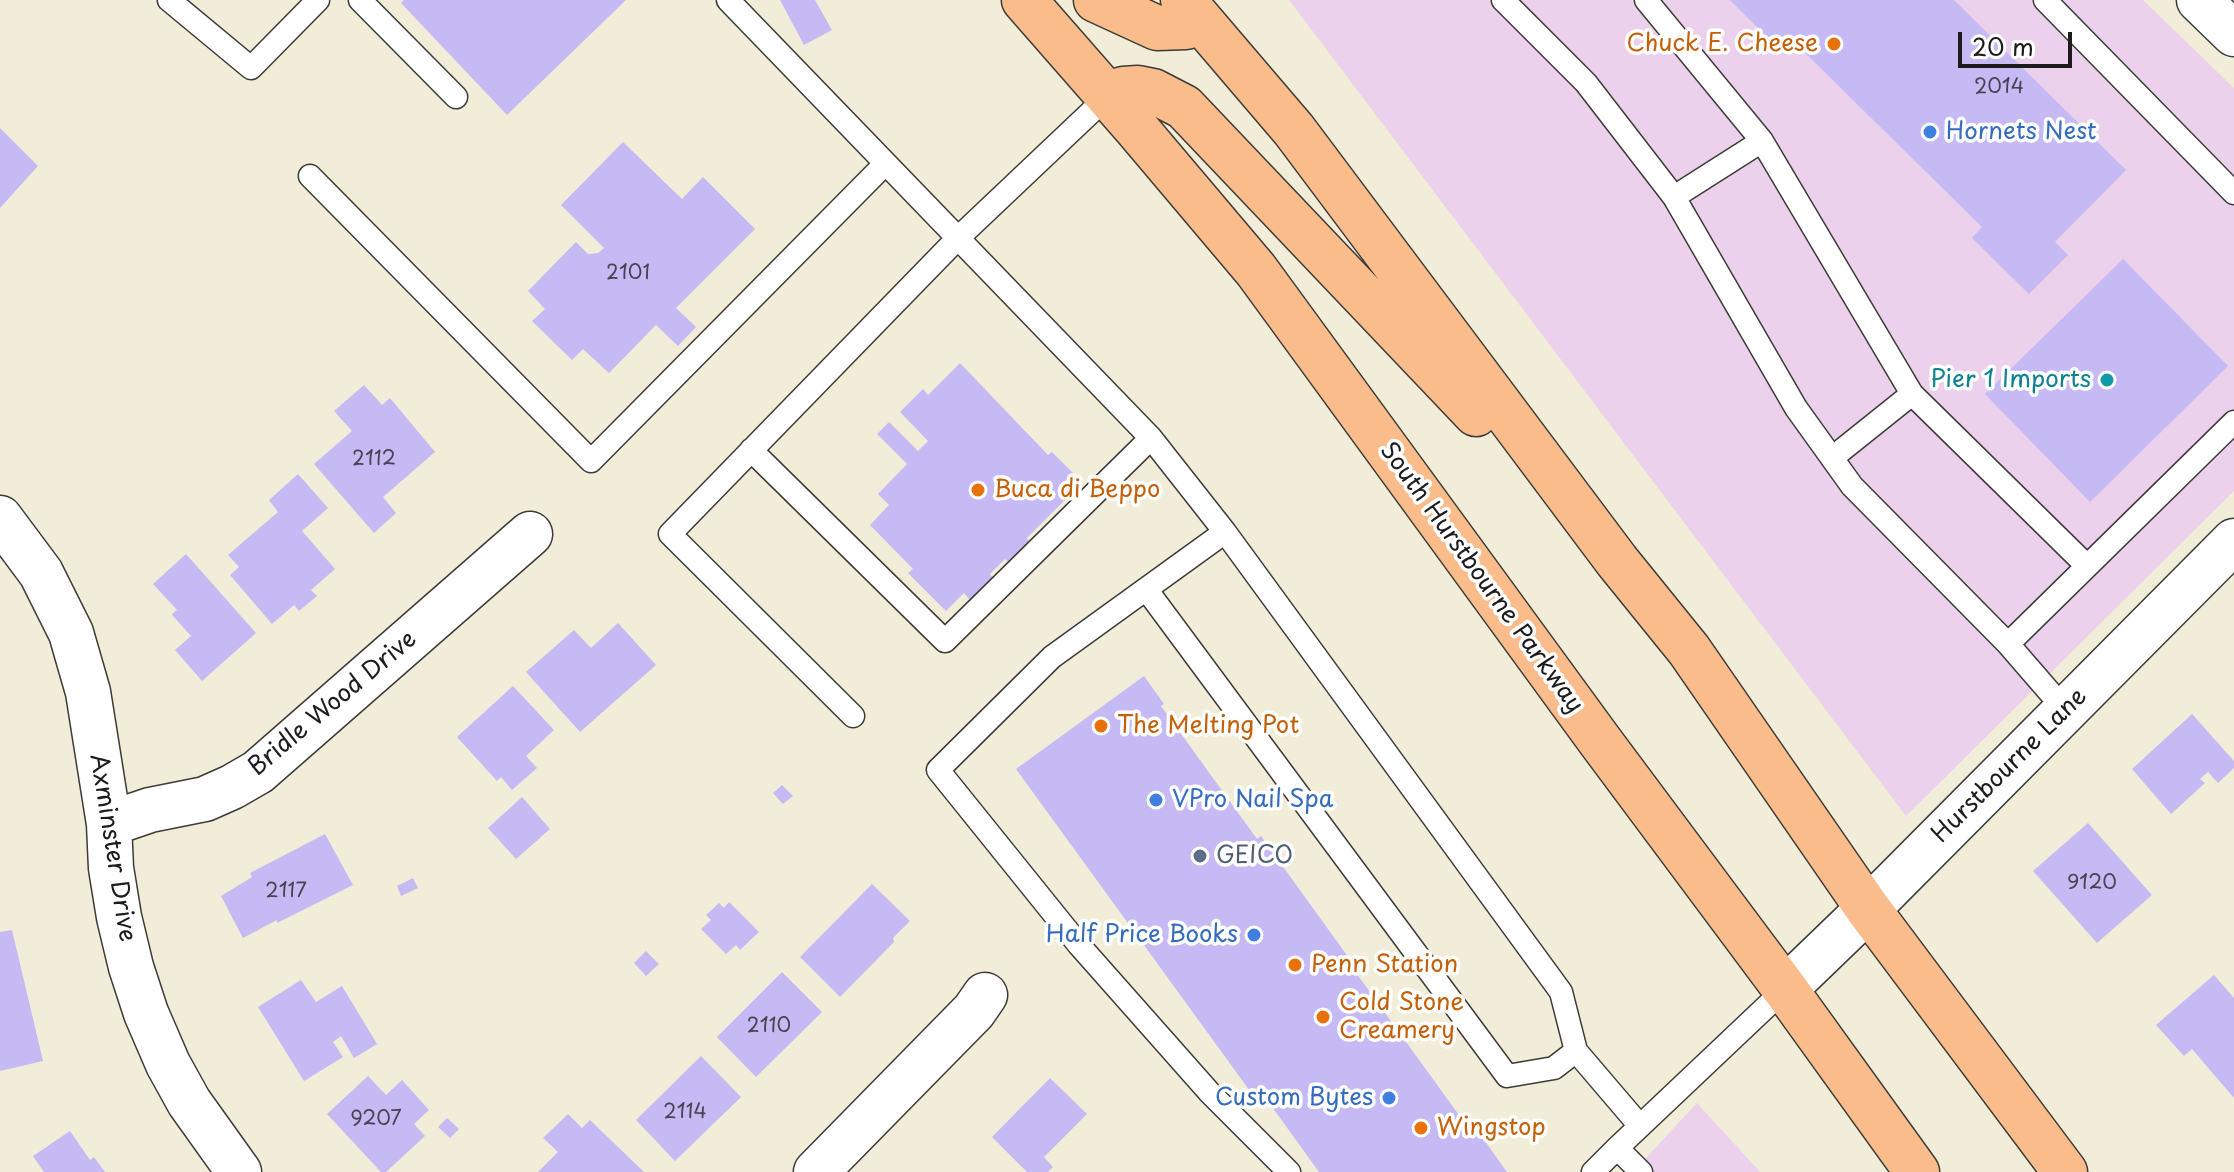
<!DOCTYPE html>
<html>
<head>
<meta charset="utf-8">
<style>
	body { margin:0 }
	#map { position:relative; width:2234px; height:1172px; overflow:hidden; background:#f1edd9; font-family:"Playpen Sans",sans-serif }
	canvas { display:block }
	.scale { position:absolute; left:1958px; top:32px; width:114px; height:36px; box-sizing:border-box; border:4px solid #1c1c1c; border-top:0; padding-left:10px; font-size:24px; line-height:28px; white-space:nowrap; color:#1c1c1c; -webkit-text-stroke:6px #fff; paint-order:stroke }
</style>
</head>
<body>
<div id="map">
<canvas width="2234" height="1172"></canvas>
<div class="scale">20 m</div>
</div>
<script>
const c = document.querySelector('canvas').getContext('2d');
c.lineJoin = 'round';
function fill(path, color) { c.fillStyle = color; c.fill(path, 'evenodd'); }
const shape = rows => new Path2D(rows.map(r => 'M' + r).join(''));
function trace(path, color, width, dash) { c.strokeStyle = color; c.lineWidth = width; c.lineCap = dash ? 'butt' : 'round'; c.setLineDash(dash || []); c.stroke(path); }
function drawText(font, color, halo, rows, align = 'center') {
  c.font = font + ' "Playpen Sans",sans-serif'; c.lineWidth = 7; c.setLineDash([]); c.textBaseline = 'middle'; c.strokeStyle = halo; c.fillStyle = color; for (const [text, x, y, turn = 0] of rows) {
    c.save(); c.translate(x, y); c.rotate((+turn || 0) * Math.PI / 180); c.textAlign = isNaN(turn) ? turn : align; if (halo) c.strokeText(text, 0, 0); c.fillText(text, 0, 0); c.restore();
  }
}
fill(shape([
	[1289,0,2143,0,2234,88,2234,491,1906,816],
	[1697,1103,1760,1172,1633,1172]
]), '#ebd1eb');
fill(shape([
	[404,0,626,0,507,115,401,3],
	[780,0,815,0,832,30,804,45],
	[1730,0,1954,0,2126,170,2055,242,2068,255,2029,294,1972,238,1982,227,1796,44,1785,55],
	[0,128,38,166,0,208],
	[623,142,682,199,703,177,755,229,676,308,696,327,678,346,656,325,609,373,583,349,572,360,532,321,545,309,528,291,576,242,588,254,598,253,604,248,561,205],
	[2123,259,2228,366,2090,502,1985,394],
	[960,363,1048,455,1052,452,1073,473,1070,476,1079,486,1027,538,1029,541,1008,562,1005,559,990,574,992,577,970,600,964,593,946,611,908,573,913,569,870,525,889,505,878,494,907,464,877,434,889,422,918,451,928,441,900,412,923,389,928,395],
	[364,385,382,405,390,398,435,452,383,497,396,513,374,533,314,464,352,431,334,411],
	[298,474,328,508,302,531,335,569,311,590,317,596,299,611,294,605,272,624,230,575,239,567,228,555,278,512,269,500],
	[186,554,256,633,202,681,175,650,191,636,173,616,172,614,177,610,153,584],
	[618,623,656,665,580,732,526,672,574,630,591,648],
	[1144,676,1164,704,1161,706,1257,839,1261,836,1356,968,1354,970,1472,1133,1477,1130,1507,1172,1319,1172,1262,1093,1255,1098,1016,769],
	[513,686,554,730,526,756,537,768,512,790,501,777,497,781,457,737],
	[2192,714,2234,761,2234,768,2218,783,2208,772,2200,779,2205,783,2171,814,2132,769],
	[782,785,793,796,783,804,773,793],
	[522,797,550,829,516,859,488,828],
	[2088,823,2152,895,2097,943,2033,871],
	[325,834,353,885,277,923,277,920,243,938,221,896,252,877,250,873],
	[413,878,418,888,401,896,397,886],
	[872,884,910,921,893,938,894,942,840,997,800,957],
	[729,902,759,932,740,950,736,945,726,954,701,929,711,920,706,915,719,903,724,908],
	[12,930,43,1061,0,1071,0,932],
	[646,951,659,964,646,976,634,963],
	[782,972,822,1012,756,1077,717,1037],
	[2214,975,2234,998,2234,1098,2192,1049,2184,1056,2156,1025],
	[301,980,316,1002,342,986,377,1044,354,1058,341,1036,333,1042,343,1057,304,1081,258,1007],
	[701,1056,741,1097,675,1161,636,1120],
	[368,1076,386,1095,402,1080,429,1110,414,1124,425,1136,386,1172,381,1172,327,1114],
	[1050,1078,1087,1114,1044,1157,1053,1167,1048,1172,1027,1172,992,1137],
	[568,1114,582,1128,590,1120,644,1172,538,1172,558,1152,543,1138],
	[447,1118,459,1129,450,1138,438,1127],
	[70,1131,90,1160,94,1157,105,1172,44,1172,33,1156]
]), '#c5baf4');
const lane = shape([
	[169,0,251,68,318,0],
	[360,0,456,97],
	[728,0,1151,438,1225,532,1561,992,1576,1051,1640,1126],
	[1503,0,1586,83,1674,197,1796,408,1852,486,2008,644],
	[1646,0,1762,141,1912,394,2087,566],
	[2045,0,2234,193],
	[310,176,591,461,885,164],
	[1674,197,1762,141],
	[751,450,945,641,1151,438],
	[1832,458,1912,394],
	[1225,532,1052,657,938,770,1079,945,1210,1093,1289,1172],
	[1146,589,1507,1076,1554,1068,1576,1051],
	[2066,711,2008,644,2234,422],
	[853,716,670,534,957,239,1108,96],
	[1593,1172,1617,1148],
	[1641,1172,1617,1148,1785,989]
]);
const street = shape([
	[2199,0,2234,34],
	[0,518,41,573,71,633,88,692,109,824,111,868,119,917,131,967,146,1013,168,1064,189,1102,239,1172],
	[109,824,150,810,205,799,232,787,258,772,530,534],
	[1785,989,1868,909,2234,541],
	[816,1172,974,1011,985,995]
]);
const primary = shape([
	[1024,0,1136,128,1256,270,1600,741,1785,989,1917,1172],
	[1096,0,1157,28,1186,27,1198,18],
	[1183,0,1294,130,1617,561,1689,650,1868,909,2065,1172],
	[1108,96,1123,89,1138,88,1153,91,1184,107,1476,414]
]);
trace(lane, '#3c3b38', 25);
trace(street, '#3c3b38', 47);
trace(primary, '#3c3b38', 47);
trace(lane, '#fff', 22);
trace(street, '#fff', 44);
trace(primary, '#fabc8b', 44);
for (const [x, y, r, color] of [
	[1834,44,8,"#e8710a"],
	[1930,132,8,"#3f7fe0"],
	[2107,380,8,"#0f9aa8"],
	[978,490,8,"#e8710a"],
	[1101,726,8,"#e8710a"],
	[1156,800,8,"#3f7fe0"],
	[1200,856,8,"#5c6f8a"],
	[1254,935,8,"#3f7fe0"],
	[1295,965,8,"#e8710a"],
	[1323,1017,8,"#e8710a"],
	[1389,1098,8,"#3f7fe0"],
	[1421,1128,8,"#e8710a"]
]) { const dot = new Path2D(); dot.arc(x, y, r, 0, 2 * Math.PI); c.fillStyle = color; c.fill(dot); trace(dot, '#fff', 3); }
drawText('20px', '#464452', null, [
	["2014",1999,87],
	["2101",628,273],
	["2112",374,459],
	["9120",2092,883],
	["2117",286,891],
	["2110",769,1026],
	["2114",685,1112],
	["9207",376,1119]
]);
drawText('24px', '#c56008', '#fff', [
	["Chuck E. Cheese",1818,44,"right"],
	["Buca di Beppo",994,490],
	["The Melting Pot",1117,726],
	["Penn Station",1311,965],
	["Cold Stone",1339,1003],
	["Creamery",1339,1031],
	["Wingstop",1437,1128]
], 'left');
drawText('24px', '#366cbe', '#fff', [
	["Hornets Nest",1946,132],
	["VPro Nail Spa",1172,800],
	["Half Price Books",1238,935,"right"],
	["Custom Bytes",1373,1098,"right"]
], 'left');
drawText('24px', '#0d838f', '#fff', [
	["Pier 1 Imports",2091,380]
], 'right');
drawText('24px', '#1c1c1c', '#fff', [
	["South Hurstbourne Parkway",1481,578,54],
	["Bridle Wood Drive",333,704,-40],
	["Hurstbourne Lane",2010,766,-45],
	["Axminster Drive",112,848,81]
]);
drawText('24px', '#4e5e75', '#fff', [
	["GEICO",1216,856]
], 'left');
</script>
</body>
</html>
